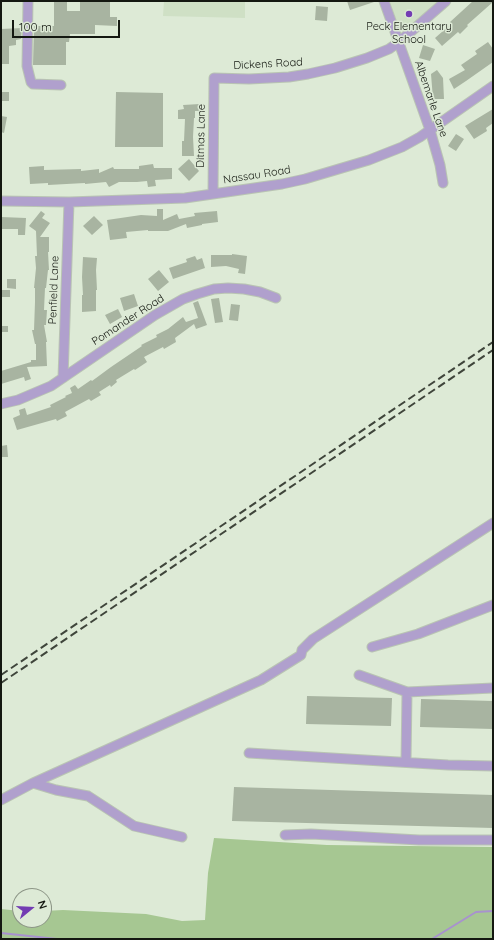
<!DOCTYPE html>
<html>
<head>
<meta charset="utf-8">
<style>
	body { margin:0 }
	#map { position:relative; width:494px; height:940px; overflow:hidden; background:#ddead6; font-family:Quicksand,sans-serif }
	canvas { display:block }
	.frame { position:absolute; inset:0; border:2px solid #141811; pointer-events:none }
	.north { position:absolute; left:12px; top:888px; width:40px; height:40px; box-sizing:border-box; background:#ddead6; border:1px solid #8d9687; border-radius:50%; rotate:72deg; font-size:11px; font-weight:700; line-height:16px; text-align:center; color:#141811 }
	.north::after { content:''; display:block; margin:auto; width:14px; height:18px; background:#733cb3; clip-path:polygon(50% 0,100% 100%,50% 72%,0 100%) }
	.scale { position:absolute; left:12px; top:20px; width:108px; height:18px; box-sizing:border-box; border:2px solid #141811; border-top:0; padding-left:5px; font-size:12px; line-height:14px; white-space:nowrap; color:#141811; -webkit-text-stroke:3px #ddead6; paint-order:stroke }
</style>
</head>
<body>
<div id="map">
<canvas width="494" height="940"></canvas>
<div class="frame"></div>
<div class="north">N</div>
<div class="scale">100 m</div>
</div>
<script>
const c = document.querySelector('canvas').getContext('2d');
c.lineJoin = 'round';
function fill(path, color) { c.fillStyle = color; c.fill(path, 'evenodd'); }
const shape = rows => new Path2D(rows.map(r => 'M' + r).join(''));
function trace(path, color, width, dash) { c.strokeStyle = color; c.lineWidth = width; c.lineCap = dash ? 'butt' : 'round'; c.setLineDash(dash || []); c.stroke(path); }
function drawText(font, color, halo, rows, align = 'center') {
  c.font = font + ' Quicksand,sans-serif'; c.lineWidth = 3; c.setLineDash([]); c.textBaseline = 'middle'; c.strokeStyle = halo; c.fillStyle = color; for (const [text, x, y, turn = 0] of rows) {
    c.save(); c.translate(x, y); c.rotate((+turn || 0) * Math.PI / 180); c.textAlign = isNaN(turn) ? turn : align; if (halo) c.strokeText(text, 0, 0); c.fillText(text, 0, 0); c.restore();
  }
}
fill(shape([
	[164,1,245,1,245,18,163,16],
	[390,1,439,1,408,29,403,30,398,26]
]), '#cfe0c5');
fill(shape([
	[214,838,327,845,493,847,493,939,1,939,1,909,20,911,20,920,44,920,44,911,63,910,146,914,182,921,205,920,208,873]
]), '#a6c792');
trace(shape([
	[1,933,57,939],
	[432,939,476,912,493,911]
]), '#a892ce', 2);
fill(shape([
	[54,1,67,1,67,11,80,11,80,1,110,1,110,17,117,17,117,26,95,25,95,34,70,34,69,42,66,42,66,65,33,65,34,26,54,26],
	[347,1,374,1,374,2,350,10],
	[473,1,493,1,493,2,467,25,468,26,460,34,458,32,442,46,435,38,451,24,450,22],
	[316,6,328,7,327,21,315,20],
	[22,28,21,39,16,40,16,45,9,46,9,64,1,64,1,29],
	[488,42,493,49,493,62,466,81,454,89,449,79,465,70,461,65,477,54,475,51],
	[423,45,435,49,430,61,419,58],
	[437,70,443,78,444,99,433,99,431,74],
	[1,92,9,92,9,101,1,101],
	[116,92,163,93,163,147,115,147],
	[200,104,201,111,195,111,195,118,194,118,193,137,194,156,182,156,182,141,184,141,185,119,178,119,178,110,184,109,183,105],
	[493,109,493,123,486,128,487,131,474,139,465,126],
	[1,116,7,117,4,133,1,132],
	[456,134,464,139,456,151,448,146],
	[189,159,199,171,189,181,178,169],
	[153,164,154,168,172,168,172,179,155,180,156,186,148,187,147,181,137,182,119,182,109,187,106,182,85,184,85,183,48,185,48,183,30,184,29,167,44,166,44,170,81,169,81,171,99,169,99,173,113,167,114,169,139,169,139,166],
	[157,209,163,209,163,220,177,214,179,219,195,216,194,213,217,211,218,222,202,224,202,225,187,228,186,224,168,231,148,231,148,230,126,232,127,238,110,240,107,220,141,215,157,216],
	[41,211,45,214,42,218,50,223,40,237,49,237,49,252,48,252,49,270,48,270,46,288,45,288,44,310,47,310,46,325,44,325,47,342,46,342,47,366,27,367,31,379,25,381,24,377,1,384,1,371,31,362,31,360,36,360,36,344,35,344,32,330,34,330,35,302,35,288,34,288,36,268,35,256,37,256,36,231,29,226],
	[94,216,103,225,92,235,83,226],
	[1,217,26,218,25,235,18,235,18,229,1,229],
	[232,254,247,256,245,274,238,273,239,269,226,266,211,267,211,255,232,255],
	[195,256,197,260,202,258,205,268,173,279,169,268,187,262,186,259],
	[83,257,97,258,96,270,97,290,96,290,96,311,82,312,82,295,83,295,82,277],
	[159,270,169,282,158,291,148,279],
	[7,279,16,279,16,289,7,288],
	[1,290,10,290,10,297,1,297],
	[134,294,138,306,124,311,120,298],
	[219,298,223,322,215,323,211,299],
	[198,301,207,325,196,329,194,324,175,338,176,342,164,349,163,347,144,357,147,362,135,370,134,369,116,380,117,382,111,387,110,385,99,392,101,395,91,401,89,399,65,412,67,416,57,421,56,419,17,430,13,418,20,415,19,410,25,408,27,415,51,407,50,405,66,397,65,396,72,393,70,388,75,385,78,389,91,380,92,381,111,367,142,346,141,345,157,337,156,335,168,329,183,317,186,322,198,318,193,303],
	[231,304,240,305,238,321,229,320],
	[118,309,122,317,110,324,105,315],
	[1,326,8,326,8,332,1,332],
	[7,445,8,457,1,457,1,446],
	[307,696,392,698,391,726,306,724],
	[421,699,493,701,493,729,420,727],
	[234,787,493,795,493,828,232,821]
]), '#a8b4a1');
const minor = shape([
	[28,1,27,66,31,82,33,84,61,85],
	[384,1,430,130,440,165,443,183],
	[213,194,214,78,249,79,289,77,308,74,335,68,367,58,389,49,399,42,446,1],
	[1,201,69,202,185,198,282,184,305,179,369,160,402,147,420,137,493,86],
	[63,378,69,202],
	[1,404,18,400,51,386,155,315,183,299,197,294,214,289,228,288,244,289,260,292,276,298],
	[372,647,418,634,493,605],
	[359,675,407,692,493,688],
	[249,753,448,765,493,766],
	[406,762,407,692],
	[33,783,261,680,301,655,302,650,313,639,493,523],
	[1,800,33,783,56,790,88,796,134,826,182,837],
	[285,835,311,834,419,840,493,840]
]);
trace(minor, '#b9c4b3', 11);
trace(minor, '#b0a0cd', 9);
trace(shape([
	[1,675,493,342],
	[1,683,493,350]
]), '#3f453b', 2, [8, 4]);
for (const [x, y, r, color] of [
	[409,14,4,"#733cb3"]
]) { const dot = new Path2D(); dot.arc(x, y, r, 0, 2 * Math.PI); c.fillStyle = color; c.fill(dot); trace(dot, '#ddead6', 1.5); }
drawText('11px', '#141811', '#ddead6', [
	["Peck Elementary",409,27],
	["School",409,40]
]);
drawText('11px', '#141811', '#ddead6', [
	["Dickens Road",268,64,-3],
	["Albemarle Lane",431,99,71],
	["Ditmas Lane",201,136,-89],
	["Nassau Road",257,175,-9],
	["Penfield Lane",54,290,-88],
	["Pomander Road",128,320,-33]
]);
</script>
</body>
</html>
